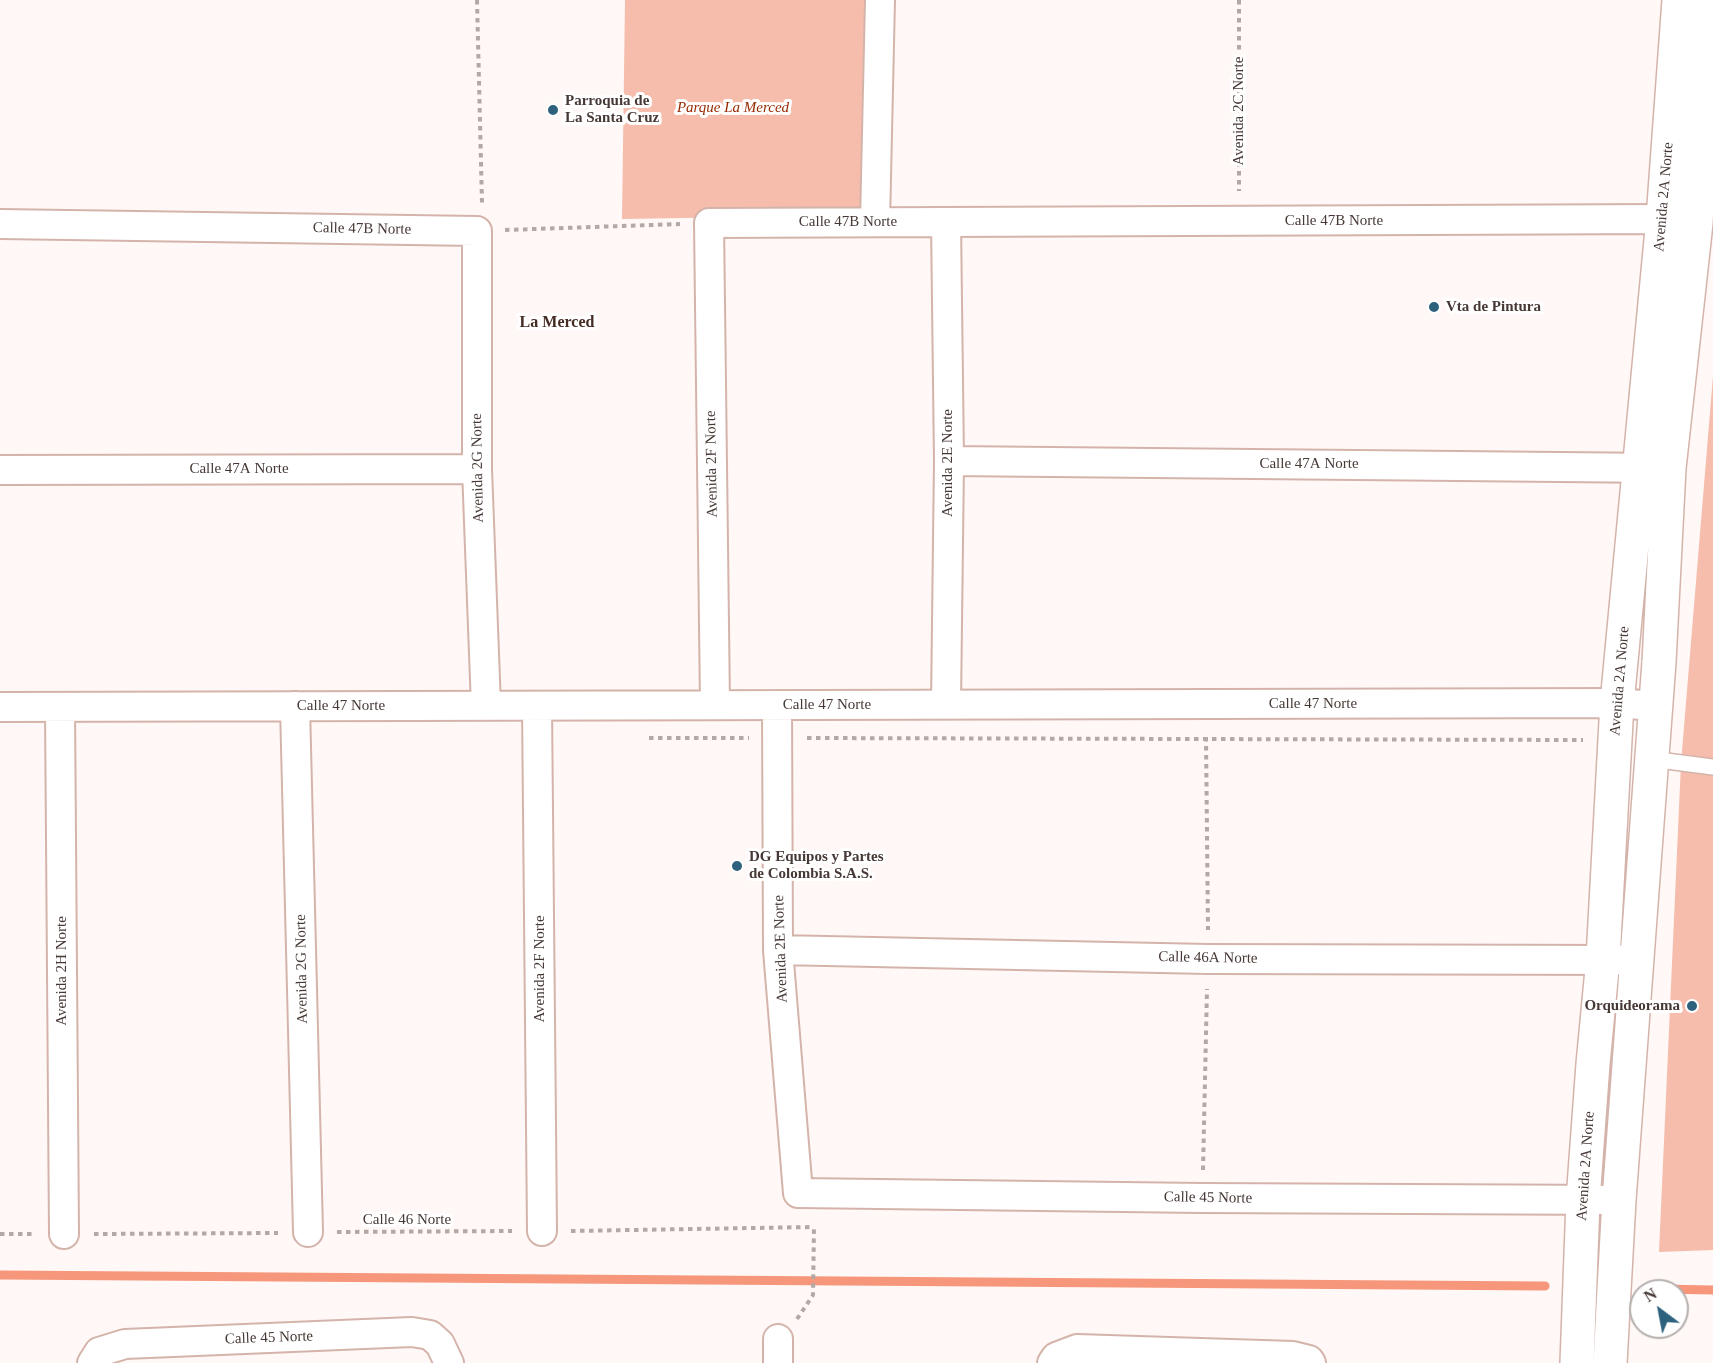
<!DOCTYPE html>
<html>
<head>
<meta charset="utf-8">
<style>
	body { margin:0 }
	#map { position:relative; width:1713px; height:1363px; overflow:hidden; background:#fff8f6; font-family:"Times New Roman",serif }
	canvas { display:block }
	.north { position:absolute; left:1629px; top:1279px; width:60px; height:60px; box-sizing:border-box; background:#fff; border:2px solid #b5b0ae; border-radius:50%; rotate:328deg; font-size:16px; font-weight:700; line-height:24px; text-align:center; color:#463935 }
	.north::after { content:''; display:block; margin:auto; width:21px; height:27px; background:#2d617d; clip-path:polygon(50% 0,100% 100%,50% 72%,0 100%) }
</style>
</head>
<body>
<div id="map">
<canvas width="1713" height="1363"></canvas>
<div class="north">N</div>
</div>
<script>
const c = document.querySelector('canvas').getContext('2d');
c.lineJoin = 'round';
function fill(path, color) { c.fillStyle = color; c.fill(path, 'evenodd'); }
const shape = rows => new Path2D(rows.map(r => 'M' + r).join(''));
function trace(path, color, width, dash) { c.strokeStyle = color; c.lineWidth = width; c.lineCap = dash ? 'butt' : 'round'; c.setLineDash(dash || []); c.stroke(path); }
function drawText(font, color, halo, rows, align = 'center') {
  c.font = font + ' "Times New Roman",serif'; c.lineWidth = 6; c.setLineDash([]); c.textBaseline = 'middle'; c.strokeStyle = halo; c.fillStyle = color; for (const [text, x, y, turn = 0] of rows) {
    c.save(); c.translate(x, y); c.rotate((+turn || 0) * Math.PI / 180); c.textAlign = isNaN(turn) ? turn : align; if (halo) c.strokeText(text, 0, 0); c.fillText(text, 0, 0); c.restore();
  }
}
fill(shape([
	[625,0,869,0,868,215,622,219],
	[1713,376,1713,1250,1659,1252,1681,763]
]), '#f6bdac');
trace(shape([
	[0,1275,1545,1286],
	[1659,1289,1713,1290]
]), '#f6977b', 9);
const service = shape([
	[1651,759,1713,767]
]);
const minor = shape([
	[875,222,880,0],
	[0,224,477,231,477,469,486,706],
	[949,461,1661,468],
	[0,470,477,469],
	[946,704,949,461,946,222],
	[715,705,709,223,1663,219,1685,222],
	[777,705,778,950,798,1193,1202,1198,1619,1200],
	[295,706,308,1232],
	[537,706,542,1231],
	[0,707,1617,703,1654,706],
	[60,707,64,1234],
	[778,950,1208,959,1625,960],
	[92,1363,99,1352,125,1344,412,1332,430,1335,440,1344,449,1363],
	[778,1363,778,1339],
	[1052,1363,1056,1357,1077,1349,1293,1356,1309,1360,1311,1363]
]);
const secondary = shape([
	[1577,1363,1583,1200,1593,1064,1603,959,1617,703,1663,219,1679,0],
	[1610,1363,1619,1200,1659,662,1669,468,1696,223,1709,0]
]);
trace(service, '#d4b4aa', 18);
trace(minor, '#d4b4aa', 32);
trace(secondary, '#d4b4aa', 36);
trace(shape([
	[477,0,482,203],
	[1239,0,1239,191],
	[505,230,680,224],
	[1206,737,1208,930],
	[649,738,749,738],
	[807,738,1583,740],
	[1203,1170,1207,989],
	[571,1231,814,1227],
	[337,1232,512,1231],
	[0,1234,35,1234],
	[94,1234,278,1233],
	[797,1319,813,1295,814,1226]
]), '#b2a8a6', 4, [4.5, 4.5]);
trace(service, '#fff', 15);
trace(minor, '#fff', 28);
trace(secondary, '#fff', 33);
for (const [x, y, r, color] of [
	[553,110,6,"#2d617d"],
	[1434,307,6,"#2d617d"],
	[737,866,6,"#2d617d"],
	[1692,1006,6,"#2d617d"]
]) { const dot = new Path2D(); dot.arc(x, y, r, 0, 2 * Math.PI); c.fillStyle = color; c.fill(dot); trace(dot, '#fff', 2); }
drawText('bold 15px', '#463935', '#fff', [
	["Parroquia de",565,101],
	["La Santa Cruz",565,118],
	["Vta de Pintura",1446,307],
	["DG Equipos y Partes",749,857],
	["de Colombia S.A.S.",749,874],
	["Orquideorama",1680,1006,"right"]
], 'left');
drawText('italic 15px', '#972900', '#fff', [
	["Parque La Merced",733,108]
]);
drawText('15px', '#463935', '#fff', [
	["Avenida 2C Norte",1239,111,-90],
	["Avenida 2A Norte",1664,197,-85],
	["Calle 47B Norte",1334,221],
	["Calle 47B Norte",848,222],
	["Calle 47B Norte",362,229,1],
	["Avenida 2E Norte",948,463,-90],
	["Avenida 2F Norte",712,464,-91],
	["Calle 47A Norte",1309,464],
	["Avenida 2G Norte",478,468,-91],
	["Calle 47A Norte",239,469],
	["Avenida 2A Norte",1620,681,-85],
	["Calle 47 Norte",1313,704],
	["Calle 47 Norte",827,705],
	["Calle 47 Norte",341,706],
	["Avenida 2E Norte",781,949,-92],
	["Calle 46A Norte",1208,958,1],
	["Avenida 2G Norte",302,969,-91],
	["Avenida 2F Norte",540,969,-90],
	["Avenida 2H Norte",62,971,-90],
	["Avenida 2A Norte",1586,1166,-86],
	["Calle 45 Norte",1208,1198,1],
	["Calle 46 Norte",407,1220],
	["Calle 45 Norte",269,1338,-2]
]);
drawText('bold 16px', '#452c24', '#fff', [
	["La Merced",557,323]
]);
</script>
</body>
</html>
